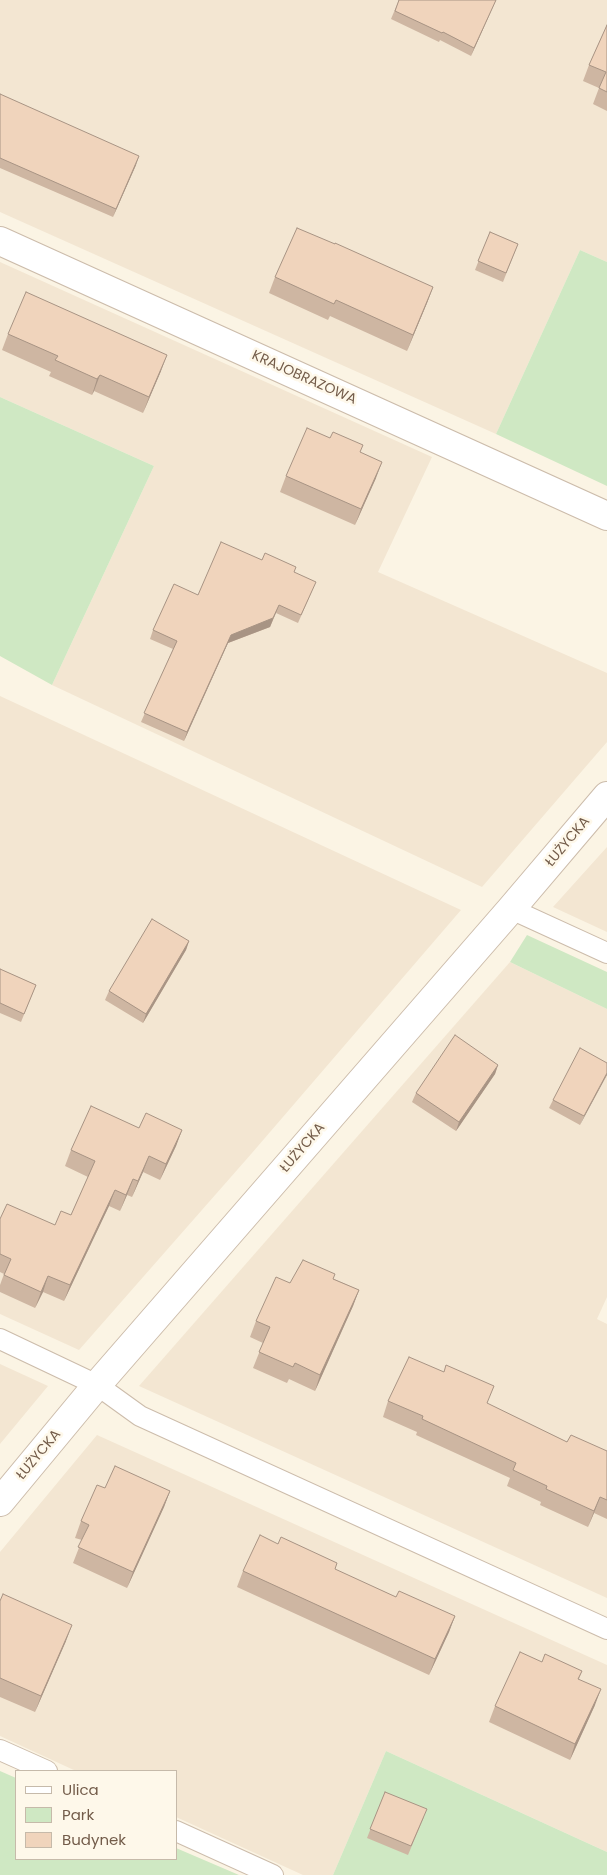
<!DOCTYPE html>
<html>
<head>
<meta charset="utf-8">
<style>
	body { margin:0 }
	#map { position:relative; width:607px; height:1875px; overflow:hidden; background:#fbf4e4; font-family:Poppins,sans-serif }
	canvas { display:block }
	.legend { position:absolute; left:15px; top:1770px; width:162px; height:90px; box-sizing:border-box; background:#fef8ea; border:1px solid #c6baaa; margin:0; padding:6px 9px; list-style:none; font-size:15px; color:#735c4a }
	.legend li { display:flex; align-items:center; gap:10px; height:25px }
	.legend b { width:25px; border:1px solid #c6baaa }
</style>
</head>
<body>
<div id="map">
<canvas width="607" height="1875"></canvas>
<ul class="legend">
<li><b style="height:6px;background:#fff"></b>Ulica</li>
<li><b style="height:14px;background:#cfe8c3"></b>Park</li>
<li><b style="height:14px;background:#f0d4bc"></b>Budynek</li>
</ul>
</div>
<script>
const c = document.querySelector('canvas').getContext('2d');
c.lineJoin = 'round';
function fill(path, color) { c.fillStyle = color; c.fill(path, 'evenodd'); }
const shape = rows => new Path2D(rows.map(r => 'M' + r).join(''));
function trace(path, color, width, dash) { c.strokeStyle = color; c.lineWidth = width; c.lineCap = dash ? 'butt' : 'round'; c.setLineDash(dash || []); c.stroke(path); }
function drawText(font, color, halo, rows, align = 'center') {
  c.font = font + ' Poppins,sans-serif'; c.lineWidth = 5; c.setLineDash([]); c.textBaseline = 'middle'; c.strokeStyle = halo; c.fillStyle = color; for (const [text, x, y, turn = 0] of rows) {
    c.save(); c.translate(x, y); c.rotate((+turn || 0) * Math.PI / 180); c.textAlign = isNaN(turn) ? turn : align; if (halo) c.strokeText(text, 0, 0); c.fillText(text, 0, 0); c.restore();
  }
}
fill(shape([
	[0,0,607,0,607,262,580,250,496,434,0,212],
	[0,262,432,457,378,572,607,673,607,742,482,887,52,685,154,466,0,397],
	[0,696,461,910,252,1153,79,1350,0,1314],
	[607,847,607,932,553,907],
	[510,962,607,1009,607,1297,597,1319,607,1324,607,1598,139,1386],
	[0,1364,48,1386,0,1444],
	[97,1435,607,1665,607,1852,386,1751,333,1875,303,1875,176,1817,176,1771,76,1771,0,1736,0,1552]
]), '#f3e6d2');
fill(shape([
	[580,250,607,262,607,486,496,434],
	[0,397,154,466,52,685,0,656],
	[527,935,607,972,607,1009,510,962],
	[386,1751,607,1852,607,1875,333,1875],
	[0,1771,16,1778,16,1859,176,1859,176,1848,239,1875,0,1875]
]), '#cfe8c3');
const service = shape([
	[511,909,607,953],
	[0,1339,97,1385,140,1416,607,1629],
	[0,1750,47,1771],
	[176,1831,273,1875]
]);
const minor = shape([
	[0,241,607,516],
	[0,1502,97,1385,511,909,607,796]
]);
trace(service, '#ccbcab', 22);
trace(minor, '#ccbcab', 30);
trace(service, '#fff', 20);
trace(minor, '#fff', 28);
fill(shape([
	[399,0,496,0,471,56,440,40,439,42,391,19],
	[607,25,607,111,593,104,599,88,583,81,589,65],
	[0,94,136,165,113,217,0,168],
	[490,232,518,244,503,282,475,270],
	[275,277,433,287,427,303,407,351,330,316,328,320,269,293],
	[8,334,161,371,143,413,94,391,92,395,49,376,51,372,2,350],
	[360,452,376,478,355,525,280,492,286,476],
	[262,560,294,572,312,591,298,623,276,613,270,627,228,643,184,741,141,722,173,649,150,639,153,630,198,595],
	[189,941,186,950,143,1023,105,1000,109,991],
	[0,969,36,985,21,1022,0,1013],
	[607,1063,580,1125,549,1108,553,1100],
	[498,1065,495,1074,456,1131,412,1102,416,1093],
	[139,1128,182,1130,176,1146,160,1180,143,1172,132,1197,127,1195,120,1211,109,1206,64,1301,43,1292,35,1308,0,1292,0,1285,4,1274,0,1272,0,1219,55,1225,71,1215,88,1177,65,1166,71,1150],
	[334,1279,359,1290,353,1306,315,1391,289,1379,287,1383,253,1368,263,1343,250,1337,256,1321,290,1283],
	[388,1401,488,1404,567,1442,607,1451,607,1519,594,1513,588,1527,540,1505,541,1502,507,1486,510,1478,416,1435,417,1432,383,1417],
	[105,1488,170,1491,164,1507,127,1588,73,1563,82,1540,75,1538,81,1521],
	[335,1570,396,1597,455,1616,449,1632,429,1675,237,1587,243,1571],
	[0,1601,66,1641,35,1712,0,1697],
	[542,1662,582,1671,579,1679,595,1705,570,1760,489,1722,495,1706],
	[385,1792,424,1817,408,1855,367,1838]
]), '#ceb6a2');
fill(shape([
	[496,0,471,56,474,48],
	[139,156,136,165,113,217,116,209],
	[433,287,427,303,407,351,413,335],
	[167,355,161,371,143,413,149,397],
	[100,375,94,391,92,395,97,379],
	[382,462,376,478,355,525,361,509],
	[279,605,270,627,228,643,184,741,187,732,231,635],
	[189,941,186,950,143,1023,146,1014],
	[498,1065,495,1074,456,1131,459,1122],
	[607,1073,607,1075,580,1125,584,1116],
	[182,1130,176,1146,160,1180,166,1164],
	[149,1156,143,1172,132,1197,138,1181],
	[133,1179,127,1195,120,1211,126,1195],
	[115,1190,109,1206,64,1301,70,1285],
	[48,1276,43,1292,35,1308,41,1292],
	[359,1290,353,1306,315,1391,320,1375],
	[170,1491,164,1507,127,1588,133,1572],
	[600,1497,594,1513,588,1527,594,1511],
	[455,1616,449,1632,429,1675,435,1659],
	[72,1625,66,1641,35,1712,41,1696],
	[601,1689,595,1705,570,1760,575,1744]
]), '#a89484');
const building = shape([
	[399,0,496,0,474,48,443,32,442,33,395,11,399,0],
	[607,25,607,92,599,88,606,72,589,65,607,25],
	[0,94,139,156,116,209,0,158,0,94],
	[297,228,335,244,335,243,433,287,413,335,336,300,334,304,275,277,297,228],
	[490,232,518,244,506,273,478,261,490,232],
	[26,292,167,355,149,397,100,375,97,379,55,360,58,356,8,334,26,292],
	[307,428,330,438,333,432,363,445,360,452,382,462,361,509,286,476,307,428],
	[221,542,262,560,265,553,296,567,294,572,316,582,301,615,279,605,273,618,231,635,187,732,144,713,177,641,153,630,174,584,198,595,221,542],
	[152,919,189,941,146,1014,109,991,152,919],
	[0,969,36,985,24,1014,0,1003,0,969],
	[455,1035,498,1065,459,1122,416,1093,455,1035],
	[580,1048,607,1063,607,1073,584,1116,553,1100,580,1048],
	[91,1106,139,1128,146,1113,182,1130,166,1164,149,1156,138,1181,133,1179,126,1195,115,1190,70,1285,48,1276,41,1292,4,1275,11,1259,0,1254,0,1219,7,1204,55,1225,61,1211,71,1215,95,1161,71,1150,91,1106],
	[303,1260,335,1274,333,1279,359,1290,320,1375,295,1363,293,1367,259,1352,270,1327,256,1321,276,1277,290,1283,303,1260],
	[409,1357,444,1372,446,1365,494,1386,487,1403,567,1442,571,1435,607,1451,607,1500,600,1497,594,1511,546,1489,547,1486,513,1470,516,1463,422,1419,423,1416,388,1401,409,1357],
	[115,1466,170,1491,133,1572,78,1547,89,1525,81,1521,97,1485,105,1488,115,1466],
	[260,1535,278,1544,281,1537,337,1563,335,1569,396,1597,399,1591,455,1616,435,1659,243,1571,260,1535],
	[3,1594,72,1625,41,1696,0,1678,0,1601,3,1594],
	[520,1652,542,1662,545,1654,582,1671,578,1679,601,1689,575,1744,495,1706,520,1652],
	[385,1792,427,1809,411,1846,370,1829,385,1792]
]);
fill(building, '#f0d4bc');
trace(building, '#a89484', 1);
drawText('14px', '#735c4a', '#fef8ea', [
	["KRAJOBRAZOWA",304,378,24],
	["ŁUŻYCKA",568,842,-50],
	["ŁUŻYCKA",303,1148,-49],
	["ŁUŻYCKA",39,1455,-50]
]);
</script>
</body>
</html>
